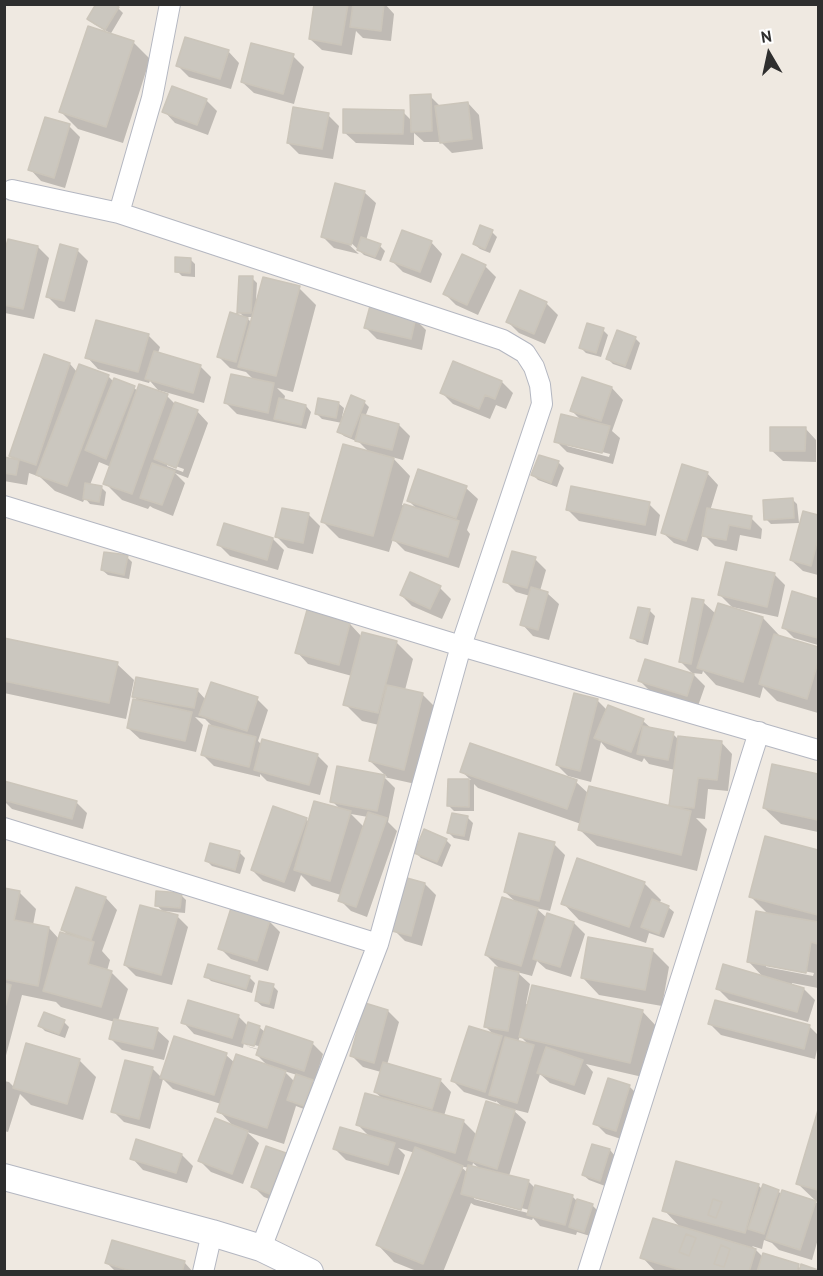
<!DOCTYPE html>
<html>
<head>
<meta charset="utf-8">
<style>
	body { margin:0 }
	#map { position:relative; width:823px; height:1276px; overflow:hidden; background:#efe9e1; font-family:"PT Sans",sans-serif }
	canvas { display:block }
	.frame { position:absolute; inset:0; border:6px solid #2e2e2e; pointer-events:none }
	.north { position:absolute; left:739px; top:24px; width:60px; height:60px; -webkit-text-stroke:4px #fff; paint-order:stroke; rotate:351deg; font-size:16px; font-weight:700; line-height:24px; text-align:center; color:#2e2e2e }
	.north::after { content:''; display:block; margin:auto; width:21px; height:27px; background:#2e2e2e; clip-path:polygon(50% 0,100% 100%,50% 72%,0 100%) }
</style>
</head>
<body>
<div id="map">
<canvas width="823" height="1276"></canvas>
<div class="frame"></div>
<div class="north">N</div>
</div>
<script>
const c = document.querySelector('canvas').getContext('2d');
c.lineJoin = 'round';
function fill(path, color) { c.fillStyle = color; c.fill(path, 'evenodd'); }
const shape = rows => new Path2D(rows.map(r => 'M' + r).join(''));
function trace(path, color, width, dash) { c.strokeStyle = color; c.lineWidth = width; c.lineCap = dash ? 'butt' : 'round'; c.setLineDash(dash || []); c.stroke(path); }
fill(shape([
	[316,4,385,4,394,14,391,41,363,38,356,31,352,55,322,50,310,39],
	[118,8,123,13,110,35,133,42,150,59,123,143,78,129,61,112,110,33,94,24,89,19],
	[228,51,239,63,231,89,189,77,178,66],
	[293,56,304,67,294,104,254,93,242,82],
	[430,96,441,107,468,103,479,115,483,149,452,153,441,142,424,142,414,133,414,145,356,143,344,132,403,112,412,121],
	[206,100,217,111,208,135,175,123,164,111],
	[328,115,339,126,333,159,299,154,288,143],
	[69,126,80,137,65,188,41,181,30,169],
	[364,192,376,203,366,241,380,246,385,251,381,261,364,255,347,239,345,241,359,254,334,248,323,237],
	[492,232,497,237,490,253,480,249,474,244],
	[431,242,442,254,431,283,403,272,392,261],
	[38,247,49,258,34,319,5,313,4,260],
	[77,250,88,261,75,312,59,308,48,297],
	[190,259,195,264,195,277,182,276,177,271],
	[485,266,496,277,478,315,456,305,445,294],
	[252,278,257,283,256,300,299,288,316,305,293,392,277,388,285,396,284,401,306,406,311,412,306,429,237,414,226,403,255,381,246,372,230,368,219,357,245,318,239,312],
	[246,317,253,317,252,323],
	[521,292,547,304,558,315,545,344,519,333,508,322],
	[415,319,426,330,422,350,377,339,366,328],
	[603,330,608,335,601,357,586,353,580,347],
	[148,335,160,347,158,353,200,366,211,377,204,403,158,390,150,381,149,383,98,369,87,357],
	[635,338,640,343,631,370,613,364,608,359],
	[70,364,77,372,108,376,114,382,134,388,138,391,167,396,175,404,197,411,208,423,188,478,175,473,185,483,173,516,153,508,150,506,148,509,122,500,105,483,111,467,99,462,90,485,101,487,106,492,104,506,90,504,85,498,83,502,55,491,40,477,29,473,27,485,4,481,4,459,16,461,11,456],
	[167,463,184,469,183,472,167,466],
	[502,382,513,393,506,409,496,405,490,419,453,404,442,393],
	[612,388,623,400,612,431,620,438,613,464,567,452,556,441,581,420,572,411],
	[567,443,610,454,609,457,567,446],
	[364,402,369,407,365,417,399,425,410,436,403,460,392,457,410,476,402,505,418,510,408,500,466,488,478,499,467,530,470,534,459,568,405,551,393,539,389,552,339,538,323,522,370,453,357,440,356,441,344,436,338,431,342,423,322,419,317,414,338,403,344,408,342,417,344,417],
	[805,428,816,440,816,462,783,461,771,450],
	[540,456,559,463,564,468,557,487,538,480,533,475],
	[707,473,718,485,710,511,751,518,762,529,761,539,740,535,737,551,715,546,703,534,698,551,674,543,662,532],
	[792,499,797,504,799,523,771,524,766,519],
	[649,504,660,515,656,536,579,521,567,509],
	[284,509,309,515,320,526,313,554,288,548,277,537],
	[804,512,818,516,818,575,803,571,791,560],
	[273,539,284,550,278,570,230,556,219,545],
	[127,557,132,562,129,579,108,575,102,570],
	[535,559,546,570,540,591,547,593,559,604,549,640,533,636,522,624,530,596,516,592,505,581],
	[774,574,785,585,778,617,732,607,720,595],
	[440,588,451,599,442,619,412,606,401,595],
	[793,593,818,601,818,645,794,638,783,627],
	[703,602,716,614,763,618,779,635,778,637,818,649,818,713,777,701,763,687,760,698,716,685,703,671,702,674,692,673,681,662],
	[639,608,650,611,655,616,648,645,637,642,632,637],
	[350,624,362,637,396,642,413,659,405,690,422,694,439,711,420,785,384,777,395,788,388,822,397,831,367,917,351,911,340,900,341,895,312,886,301,875,295,892,263,881,252,870,306,819,310,823,341,810,332,801,339,768,387,777,370,761,379,725,362,721,345,704,352,676,308,664,297,652],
	[351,814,368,817,365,828],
	[4,640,117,664,134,680,126,719,4,693],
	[694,675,705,686,698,706,651,692,640,681],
	[197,690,206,700,257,699,268,710,258,741,262,745,317,755,328,766,320,795,267,781,260,774,260,777,214,766,203,755,214,728,205,719,195,717,203,725,196,752,140,739,128,728,139,702,134,696],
	[597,700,607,710,643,721,652,729,673,734,679,740,721,742,732,754,728,791,708,789,705,819,696,818,707,829,697,871,597,846,580,830,581,824,478,788,474,784,474,811,454,811,449,806,449,780,471,780,461,771,471,745,576,782,589,794,674,808,671,805,675,770,649,764,644,758,642,762,607,749,601,742,591,782,568,776,557,765],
	[773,766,818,775,818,832,781,824,764,808],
	[4,787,76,802,87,813,83,829,12,809,4,801],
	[453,814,468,818,473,823,469,841,454,838,449,833],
	[766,838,818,851,818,988,792,983,792,986,804,989,815,1000,808,1022,729,1000,717,988,764,978,749,962,768,914,751,897],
	[766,964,814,973,813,976,766,967],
	[446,840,451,845,442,867,421,858,416,853],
	[554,844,565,855,550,911,536,908,547,918,574,923,585,934,571,977,546,969,537,961,532,976,517,972,530,984,526,1004,642,1011,658,1028,647,1078,586,1064,593,1072,585,1095,550,1083,540,1074,528,1113,512,1109,526,1122,509,1176,528,1181,536,1189,572,1196,577,1201,592,1205,597,1210,590,1236,577,1232,576,1235,540,1226,533,1218,532,1220,474,1205,471,1203,443,1272,419,1272,394,1262,378,1245,415,1153,398,1148,405,1155,399,1175,346,1160,335,1149,370,1137,358,1125,383,1099,375,1092,381,1072,363,1067,352,1056,388,1011,399,1022,387,1065,440,1080,451,1092,444,1116,464,1122,477,1135,504,1108,496,1101,496,1102,464,1092,453,1081,494,1035,486,1027,501,970,486,955,517,903,505,892],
	[520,1036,529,1045,518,1042],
	[473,1163,480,1169,472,1167],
	[460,1166,469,1168,468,1173],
	[474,1196,529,1210,528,1213,474,1199],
	[240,853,245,858,240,874,212,866,207,861],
	[644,883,661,900,659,904,668,907,674,912,664,938,649,933,646,943,579,920,563,903],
	[425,884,436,895,422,946,405,941,394,930],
	[77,889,106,898,117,910,102,951,110,960,107,971,111,972,128,989,118,1021,157,1030,169,1041,164,1060,122,1050,111,1039,115,1022,61,1007,56,1002,22,995,4,1063,4,890,19,892,36,909,33,925,49,928,60,940,69,936,63,930],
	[181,895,186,900,185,913,164,911,164,912,156,905],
	[177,916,188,927,172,985,136,976,125,965],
	[269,921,280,932,268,971,231,959,220,948],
	[652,950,669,967,662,1006,599,995,583,978],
	[206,976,249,977,255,983,252,993,211,981],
	[273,986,278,991,274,1009,262,1006,256,1001],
	[238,1016,248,1026,259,1027,265,1032,312,1043,323,1054,315,1081,310,1080,318,1087,309,1111,296,1106,284,1144,247,1132,259,1143,243,1184,211,1172,200,1161,234,1127,219,1111,221,1104,173,1089,163,1079,150,1129,124,1122,113,1111,152,1068,162,1078,226,1055,235,1063,269,1067,257,1055,259,1050,249,1047,244,1043,243,1048,194,1034,183,1022],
	[247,1043,262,1047,261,1050,247,1046],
	[284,1071,297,1075,295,1082],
	[64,1022,69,1027,65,1038,45,1031,40,1026],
	[710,1024,809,1026,818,1035,818,1045,815,1059,721,1035],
	[79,1060,96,1077,83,1120,31,1105,20,1094,8,1132,4,1131,4,1081,9,1082,15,1088],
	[629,1086,640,1097,627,1141,606,1134,595,1123],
	[818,1116,818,1239,812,1260,779,1250,772,1243,764,1240,762,1249,752,1246,763,1257,798,1266,801,1269,802,1266,818,1272,656,1272,642,1257,681,1228,664,1210,758,1185,763,1190,778,1191,782,1195,783,1192,818,1203,798,1184],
	[610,1150,615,1156,605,1186,589,1180,583,1175],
	[285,1154,296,1166,282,1204,264,1197,253,1186],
	[182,1155,193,1166,187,1183,143,1170,132,1158],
	[113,1242,185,1263,193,1272,116,1272,107,1263]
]), '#0003');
const building = shape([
	[96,4,115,4,119,7,105,30,87,19,96,4],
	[314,4,348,4,341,45,309,39,314,4],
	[353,4,384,4,381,31,350,27,353,4],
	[88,26,134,41,106,127,59,112,88,26],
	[185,37,229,50,220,79,176,66,185,37],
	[251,43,294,54,283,94,241,82,251,43],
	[172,86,207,99,197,125,162,112,172,86],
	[431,94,432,131,411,132,410,95,431,94],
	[468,102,472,139,440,143,435,106,468,102],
	[293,107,329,113,322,149,287,143,293,107],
	[343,109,404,110,403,134,343,133,343,109],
	[45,117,70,124,54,178,28,170,45,117],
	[335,183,365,191,351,245,321,237,335,183],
	[480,225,493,230,485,249,473,244,480,225],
	[402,230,432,241,420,272,390,261,402,230],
	[361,237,381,244,375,257,357,250,361,237],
	[8,239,38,246,23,309,4,305,4,253,8,239],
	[60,244,78,249,64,301,46,297,60,244],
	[462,254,486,265,467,305,443,294,462,254],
	[175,257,191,258,190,273,175,272,175,257],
	[239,276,253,276,251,313,237,313,239,276],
	[263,277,300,286,276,376,238,367,263,277],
	[520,290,547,302,534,334,506,322,520,290],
	[370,306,416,317,411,339,364,328,370,306],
	[230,312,248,318,236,362,217,357,230,312],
	[96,320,149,334,138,372,85,358,96,320],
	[587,323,604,328,596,353,579,348,587,323],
	[617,330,636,337,625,366,606,359,617,330],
	[154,351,201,365,193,393,145,379,154,351],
	[44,354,70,363,36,465,9,456,44,354],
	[453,361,502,381,495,399,485,395,479,409,440,393,453,361],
	[79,364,109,375,67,486,36,475,79,364],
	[231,374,274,383,268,413,224,403,231,374],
	[582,377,612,387,601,421,570,411,582,377],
	[114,378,135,386,106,459,85,450,114,378],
	[139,384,168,394,132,494,103,484,139,384],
	[351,395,365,401,351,437,337,432,351,395],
	[279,398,306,405,301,425,274,419,279,398],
	[318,398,339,402,336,418,315,414,318,398],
	[175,402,198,410,176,468,154,459,175,402],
	[362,414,399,424,392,450,355,441,362,414],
	[561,414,610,426,602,453,554,442,561,414],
	[770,427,806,427,805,451,770,451,770,427],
	[343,444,394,458,373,536,321,522,343,444],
	[539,455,559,461,551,483,531,475,539,455],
	[4,457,19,460,16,475,4,473,4,457],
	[152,463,175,471,162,505,140,498,152,463],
	[682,464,708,472,686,541,661,533,682,464],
	[418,469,467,486,456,518,407,501,418,469],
	[85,483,102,486,99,502,83,499,85,483],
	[571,486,650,502,645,525,566,510,571,486],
	[793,498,794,518,764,520,763,500,793,498],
	[404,504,459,521,448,557,392,540,404,504],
	[282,508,309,513,303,543,275,537,282,508],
	[707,508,752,516,750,529,729,525,726,540,702,536,707,508],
	[803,511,818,515,818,538,811,566,790,560,803,511],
	[224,523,273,538,267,560,217,545,224,523],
	[512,551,536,557,527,588,503,582,512,551],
	[104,552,128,555,124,575,101,570,104,552],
	[726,562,775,573,767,607,718,595,726,562],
	[410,572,441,586,430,609,400,595,410,572],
	[531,587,548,592,538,630,520,625,531,587],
	[792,591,818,599,818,638,782,628,792,591],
	[692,598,704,600,691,664,679,662,692,598],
	[718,603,763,617,743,682,697,668,718,603],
	[638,607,650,609,642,641,630,638,638,607],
	[307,610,350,623,339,665,295,653,307,610],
	[362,632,397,641,378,713,343,705,362,632],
	[774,634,818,647,818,662,807,699,759,684,774,634],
	[4,638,118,662,109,703,4,681,4,638],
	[645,659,694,674,687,696,638,681,645,659],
	[136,677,198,689,194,708,132,697,136,677],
	[211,682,258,697,247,731,199,715,211,682],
	[387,685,423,693,404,770,369,761,387,685],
	[574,693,598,699,580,771,556,765,574,693],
	[133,699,192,712,185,741,127,728,133,699],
	[608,705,644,719,631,752,594,738,608,705],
	[209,725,256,737,249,767,201,755,209,725],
	[643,726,674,732,668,760,637,754,643,726],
	[678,736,722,741,717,780,698,778,694,808,669,806,678,736],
	[262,739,318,754,309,785,254,770,262,739],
	[470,743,577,780,567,809,460,772,470,743],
	[772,764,818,774,818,820,763,808,772,764],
	[337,766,385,775,377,811,330,802,337,766],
	[448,779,469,779,469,807,447,806,448,779],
	[4,781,77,801,72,819,4,800,4,781],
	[589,786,691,811,681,855,578,830,589,786],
	[314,801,351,811,330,881,294,870,314,801],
	[273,806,307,818,284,882,251,870,273,806],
	[368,812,387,818,356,907,338,901,368,812],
	[452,813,468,816,464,836,447,833,452,813],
	[424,829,447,839,437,862,414,853,424,829],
	[519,833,555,842,539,901,504,892,519,833],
	[765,836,818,850,818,915,749,897,765,836],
	[210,843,240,851,235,870,205,861,210,843],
	[577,858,645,882,629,927,561,904,577,858],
	[407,878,425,883,411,936,392,931,407,878],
	[76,887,106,897,91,940,61,930,76,887],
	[4,888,20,891,14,920,49,927,38,986,4,979,4,888],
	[156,891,182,893,180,908,155,906,156,891],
	[502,897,538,908,521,966,485,955,502,897],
	[652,899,669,906,659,934,641,927,652,899],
	[140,905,178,915,161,975,124,965,140,905],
	[231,908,270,920,257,961,218,949,231,908],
	[756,911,818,922,818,944,811,942,806,973,747,962,756,911],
	[547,913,574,922,560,967,533,959,547,913],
	[60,932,94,942,88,964,112,971,101,1007,43,991,60,932],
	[588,937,653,949,645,990,581,978,588,937],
	[208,964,250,976,246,989,204,977,208,964],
	[723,964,804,988,797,1012,716,989,723,964],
	[495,967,519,972,508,1031,484,1027,495,967],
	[259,981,274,984,269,1004,255,1001,259,981],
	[4,983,11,985,4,1011,4,983],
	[532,985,643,1010,630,1063,519,1037,532,985],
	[188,1000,239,1015,232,1038,181,1023,188,1000],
	[715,1000,810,1025,804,1049,708,1024,715,1000],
	[365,1003,388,1010,374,1063,350,1056,365,1003],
	[44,1012,65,1020,59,1034,38,1026,44,1012],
	[114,1019,158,1028,153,1049,109,1039,114,1019],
	[248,1022,260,1026,254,1046,242,1043,248,1022],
	[266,1026,313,1042,304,1071,256,1055,266,1026],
	[469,1026,502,1036,485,1092,451,1081,469,1026],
	[174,1036,227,1053,214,1095,160,1078,174,1036],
	[505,1037,534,1045,517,1103,489,1095,505,1037],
	[26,1043,80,1059,67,1104,13,1088,26,1043],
	[546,1047,583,1060,574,1085,537,1073,546,1047],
	[236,1054,286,1071,267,1128,217,1112,236,1054],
	[125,1060,153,1067,139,1119,111,1112,125,1060],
	[383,1062,441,1079,432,1109,374,1092,383,1062],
	[296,1074,313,1080,304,1106,287,1100,296,1074],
	[608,1078,630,1085,616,1131,593,1124,608,1078],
	[365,1093,464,1120,455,1153,356,1125,365,1093],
	[486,1101,515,1110,497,1169,468,1160,486,1101],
	[818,1110,818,1190,796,1184,818,1110],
	[215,1118,248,1131,232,1174,198,1161,215,1118],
	[340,1127,395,1143,388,1165,333,1149,340,1127],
	[136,1139,182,1154,176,1173,130,1159,136,1139],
	[592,1144,610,1149,600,1181,582,1175,592,1144],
	[266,1146,286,1153,270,1194,251,1187,266,1146],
	[415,1147,463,1166,423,1264,376,1245,415,1147],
	[676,1161,759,1184,745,1233,662,1211,676,1161],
	[713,1199,722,1202,716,1218,708,1215,713,1199],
	[468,1165,529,1180,521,1210,461,1194,468,1165],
	[763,1184,779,1190,764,1234,748,1229,763,1184],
	[535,1185,573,1195,565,1225,527,1215,535,1185],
	[782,1190,816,1201,800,1250,766,1239,782,1190],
	[577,1199,593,1204,584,1232,569,1227,577,1199],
	[713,1199,722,1202,716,1218,708,1215,713,1199],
	[653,1218,756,1249,749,1272,687,1272,640,1258,653,1218],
	[686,1234,696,1238,689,1256,679,1252,686,1234],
	[721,1245,730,1249,724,1267,714,1264,721,1245],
	[686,1234,696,1238,689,1256,679,1252,686,1234],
	[112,1240,185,1261,182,1272,134,1272,105,1263,112,1240],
	[721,1245,730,1249,724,1267,714,1264,721,1245],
	[763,1253,799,1264,797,1272,757,1272,763,1253],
	[801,1264,818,1270,818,1272,799,1272,801,1264]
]);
fill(building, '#cbc7bf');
trace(building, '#cbc5ba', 1.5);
const minor = shape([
	[12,190,119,213,503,340,525,353,534,367,540,385,542,404,461,646,378,944],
	[119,213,152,98,170,4],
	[4,506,461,646,818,750],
	[4,828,378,944,261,1248],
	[203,1272,212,1233],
	[588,1272,759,732]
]);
const tertiary = shape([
	[4,1177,212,1233,261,1248,310,1272]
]);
trace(minor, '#b4b7c1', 22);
trace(tertiary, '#b4b7c1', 28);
trace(minor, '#fff', 20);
trace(tertiary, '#fff', 26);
</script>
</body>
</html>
